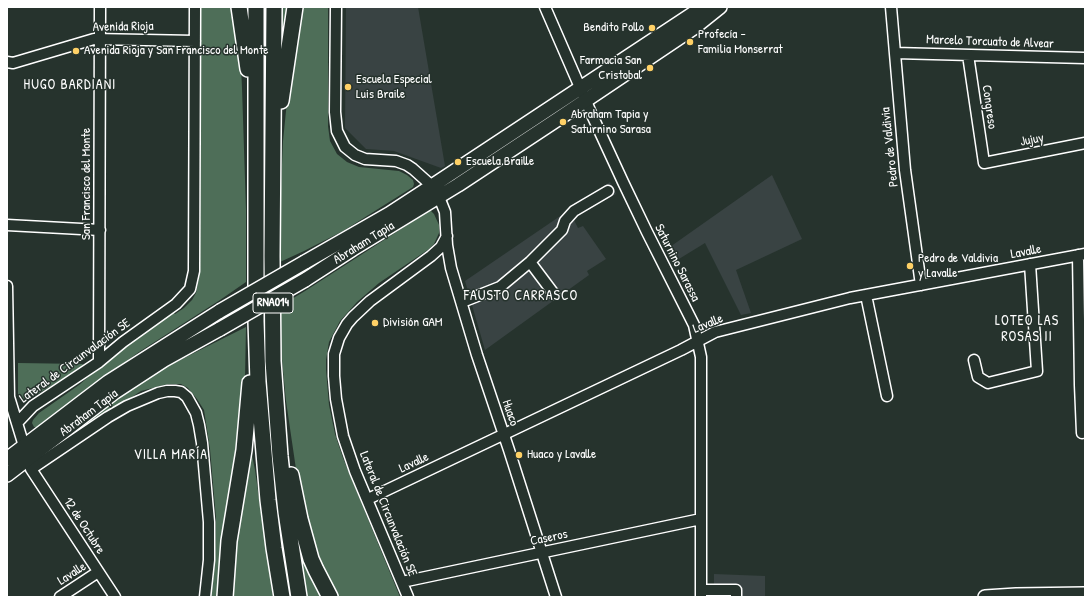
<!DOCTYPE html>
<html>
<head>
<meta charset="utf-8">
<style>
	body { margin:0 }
	#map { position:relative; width:1092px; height:604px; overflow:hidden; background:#26332d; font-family:"Patrick Hand",sans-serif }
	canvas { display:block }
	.frame { position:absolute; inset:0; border:8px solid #fff; pointer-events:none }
</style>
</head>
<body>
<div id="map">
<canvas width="1092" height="604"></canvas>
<div class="frame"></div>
</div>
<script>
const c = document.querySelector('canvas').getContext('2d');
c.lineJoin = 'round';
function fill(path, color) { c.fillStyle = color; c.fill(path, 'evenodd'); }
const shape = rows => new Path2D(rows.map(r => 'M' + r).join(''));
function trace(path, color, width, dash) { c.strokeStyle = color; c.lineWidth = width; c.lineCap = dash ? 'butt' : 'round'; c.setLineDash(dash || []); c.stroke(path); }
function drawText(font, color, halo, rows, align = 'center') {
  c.font = font + ' "Patrick Hand",sans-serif'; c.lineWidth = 3; c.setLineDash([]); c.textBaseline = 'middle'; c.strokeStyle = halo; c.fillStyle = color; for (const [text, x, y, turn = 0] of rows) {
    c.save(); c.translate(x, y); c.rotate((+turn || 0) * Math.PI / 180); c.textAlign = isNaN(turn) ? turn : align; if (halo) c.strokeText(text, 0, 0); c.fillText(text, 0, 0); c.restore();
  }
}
fill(shape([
	[346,7,418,7,445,166,441,168,394,151,366,149,345,128],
	[772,175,802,239,736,270,751,313,741,315,705,243,674,262,667,249],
	[610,182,616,194,578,212,572,216,578,228,583,226,606,259,587,271,589,275,485,350,465,281],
	[714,574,765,576,765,597,714,597]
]), '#394343');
fill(shape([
	[201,7,233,7,241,66,242,88,246,210,246,282,220,300,139,352,86,390,37,427,34,427,32,423,33,420,39,413,79,385,122,348,173,312,175,314,184,308,192,300,196,293,200,273],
	[282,7,290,7,283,44,282,44],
	[300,7,328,7,328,126,330,141,337,154,347,162,359,167,399,171,407,175,413,180,414,184,413,187,343,231,304,251,280,262,281,188,283,141,288,91],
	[429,211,431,211,434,214,439,225,439,233,434,244,429,249,379,283,357,302,340,321,329,342,326,360,326,370,329,405,335,434,343,458,400,597,337,597,316,554,297,476,286,401,281,349,280,306,305,291],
	[246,327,245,378,242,418,218,597,211,597,215,560,216,518,210,449,204,410,197,399,188,388,181,384,168,384,141,391,45,454,97,414,135,387,166,367],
	[18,363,83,364,80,369,24,402,18,397],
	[251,450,255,470,273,597,231,597,233,559],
	[297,532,325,597,307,597]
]), '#4e6e58');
const minor = shape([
	[336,7,335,112,337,131,345,147,355,155,365,159,396,161,407,165,413,169,432,186,439,197,445,212,447,245,451,268,477,355,509,450,556,597],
	[545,7,592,115,623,182,647,232,694,325,701,357,701,597],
	[891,7,905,170,921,285],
	[895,53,1085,58],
	[968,55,984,163,1085,143],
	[7,62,13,63,94,39,195,41],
	[7,225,100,230],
	[1078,255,1080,385,1082,433],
	[530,262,554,294],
	[7,286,9,397,31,469,115,597],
	[866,295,887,396],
	[462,302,500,287,530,262,562,230,565,221,574,211,608,191],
	[974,360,978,377,988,383,1037,371,1030,264],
	[99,362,100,7],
	[17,423,33,406,99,362,123,342,176,304,190,289,194,271,195,7],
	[31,469,108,417,127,406,158,393,167,391,175,391,181,392,187,397,196,413,199,425,202,443,209,522,209,560,205,597],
	[368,499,681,350,715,332,850,298,1085,254],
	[402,582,701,519],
	[701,590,736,590,736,597],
	[60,597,98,572],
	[408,597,355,471,343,436,336,399,334,376,334,354,339,338,347,324,353,317,370,301,431,256,441,247,447,236]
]);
const major = shape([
	[305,262,389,214,432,186,694,13,702,7],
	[305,280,353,249,458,185,558,119,695,27,720,7],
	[7,459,108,382,220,311],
	[7,475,115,392,164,360,220,329],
	[985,597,1016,595,1085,594]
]);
const highway = shape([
	[239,7,248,69],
	[256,7,256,321,258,382,268,500,274,548,282,597],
	[274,7,272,256,273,361,280,456,286,512,299,597],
	[281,101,295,7],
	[291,475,300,519,311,559,316,570,330,597],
	[225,597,229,541,244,450,250,383]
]);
trace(minor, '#fff', 13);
trace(major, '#fff', 16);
trace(highway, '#fff', 18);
trace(minor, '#26332d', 10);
trace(major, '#26332d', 13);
trace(highway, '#26332d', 15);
const majorBridge = shape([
	[220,311,305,262],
	[220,329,305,280]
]);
trace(majorBridge, '#fff', 16, []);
trace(majorBridge, '#26332d', 13);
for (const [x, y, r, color] of [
	[652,28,4,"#ffd166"],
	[690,42,4,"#ffd166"],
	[76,51,4,"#ffd166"],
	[650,68,4,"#ffd166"],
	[348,87,4,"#ffd166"],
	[563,122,4,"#ffd166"],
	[458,162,4,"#ffd166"],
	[910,266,4,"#ffd166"],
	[375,323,4,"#ffd166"],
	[519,455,4,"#ffd166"]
]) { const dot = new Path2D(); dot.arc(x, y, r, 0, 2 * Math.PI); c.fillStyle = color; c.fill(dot); trace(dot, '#26332d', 1.5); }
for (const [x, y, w] of [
	[273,303,40]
]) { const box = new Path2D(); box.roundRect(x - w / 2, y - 10, w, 20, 3); c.fillStyle = '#26332d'; c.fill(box); trace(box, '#fff', 1); }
drawText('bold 12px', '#fff', null, [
	["RNA014",273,303]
]);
drawText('13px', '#fff', '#26332d', [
	["Avenida Rioja",123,27,-1],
	["Marcelo Torcuato de Alvear",990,42,2],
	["Congreso",989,107,82],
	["Jujuy",1032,140,-11],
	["Pedro de Valdivia",890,147,-96],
	["San Francisco del Monte",87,184,-90],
	["Abraham Tapia",364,243,-32],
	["Lavalle",1026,252,-11],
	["Saturnino Sarassa",677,263,63],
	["Lavalle",708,324,-22],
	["Lateral de Circunvalación SE",75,361,-36],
	["Abraham Tapia",89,413,-37],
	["Huaco",510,413,71],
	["Lavalle",414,463,-25],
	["Lateral de Circunvalación SE",388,514,68],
	["12 de Octubre",84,526,57],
	["Caseros",549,538,-12],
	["Lavalle",72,574,-33]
]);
drawText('13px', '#fff', '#26332d', [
	["Bendito Pollo",644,28,"right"],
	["Profecía -",698,35],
	["Familia Monserrat",698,50],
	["Avenida Rioja y San Francisco del Monte",84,51],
	["Farmacia San",642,61,"right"],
	["Cristobal",642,76,"right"],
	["Escuela Especial",356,80],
	["Luis Braile",356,95],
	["Abraham Tapia y",571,115],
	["Saturnino Sarasa",571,130],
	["Escuela Braille",466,162],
	["Pedro de Valdivia",918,259],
	["y Lavalle",918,274],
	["División GAM",383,323],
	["Huaco y Lavalle",527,455]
], 'left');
c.letterSpacing = '1px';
drawText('14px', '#fff', '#26332d', [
	["HUGO BARDIANI",70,85],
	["FAUSTO CARRASCO",521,296],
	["LOTEO LAS",1027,321],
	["ROSAS II",1027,337],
	["VILLA MARÍA",171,455]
]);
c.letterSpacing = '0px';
</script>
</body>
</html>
